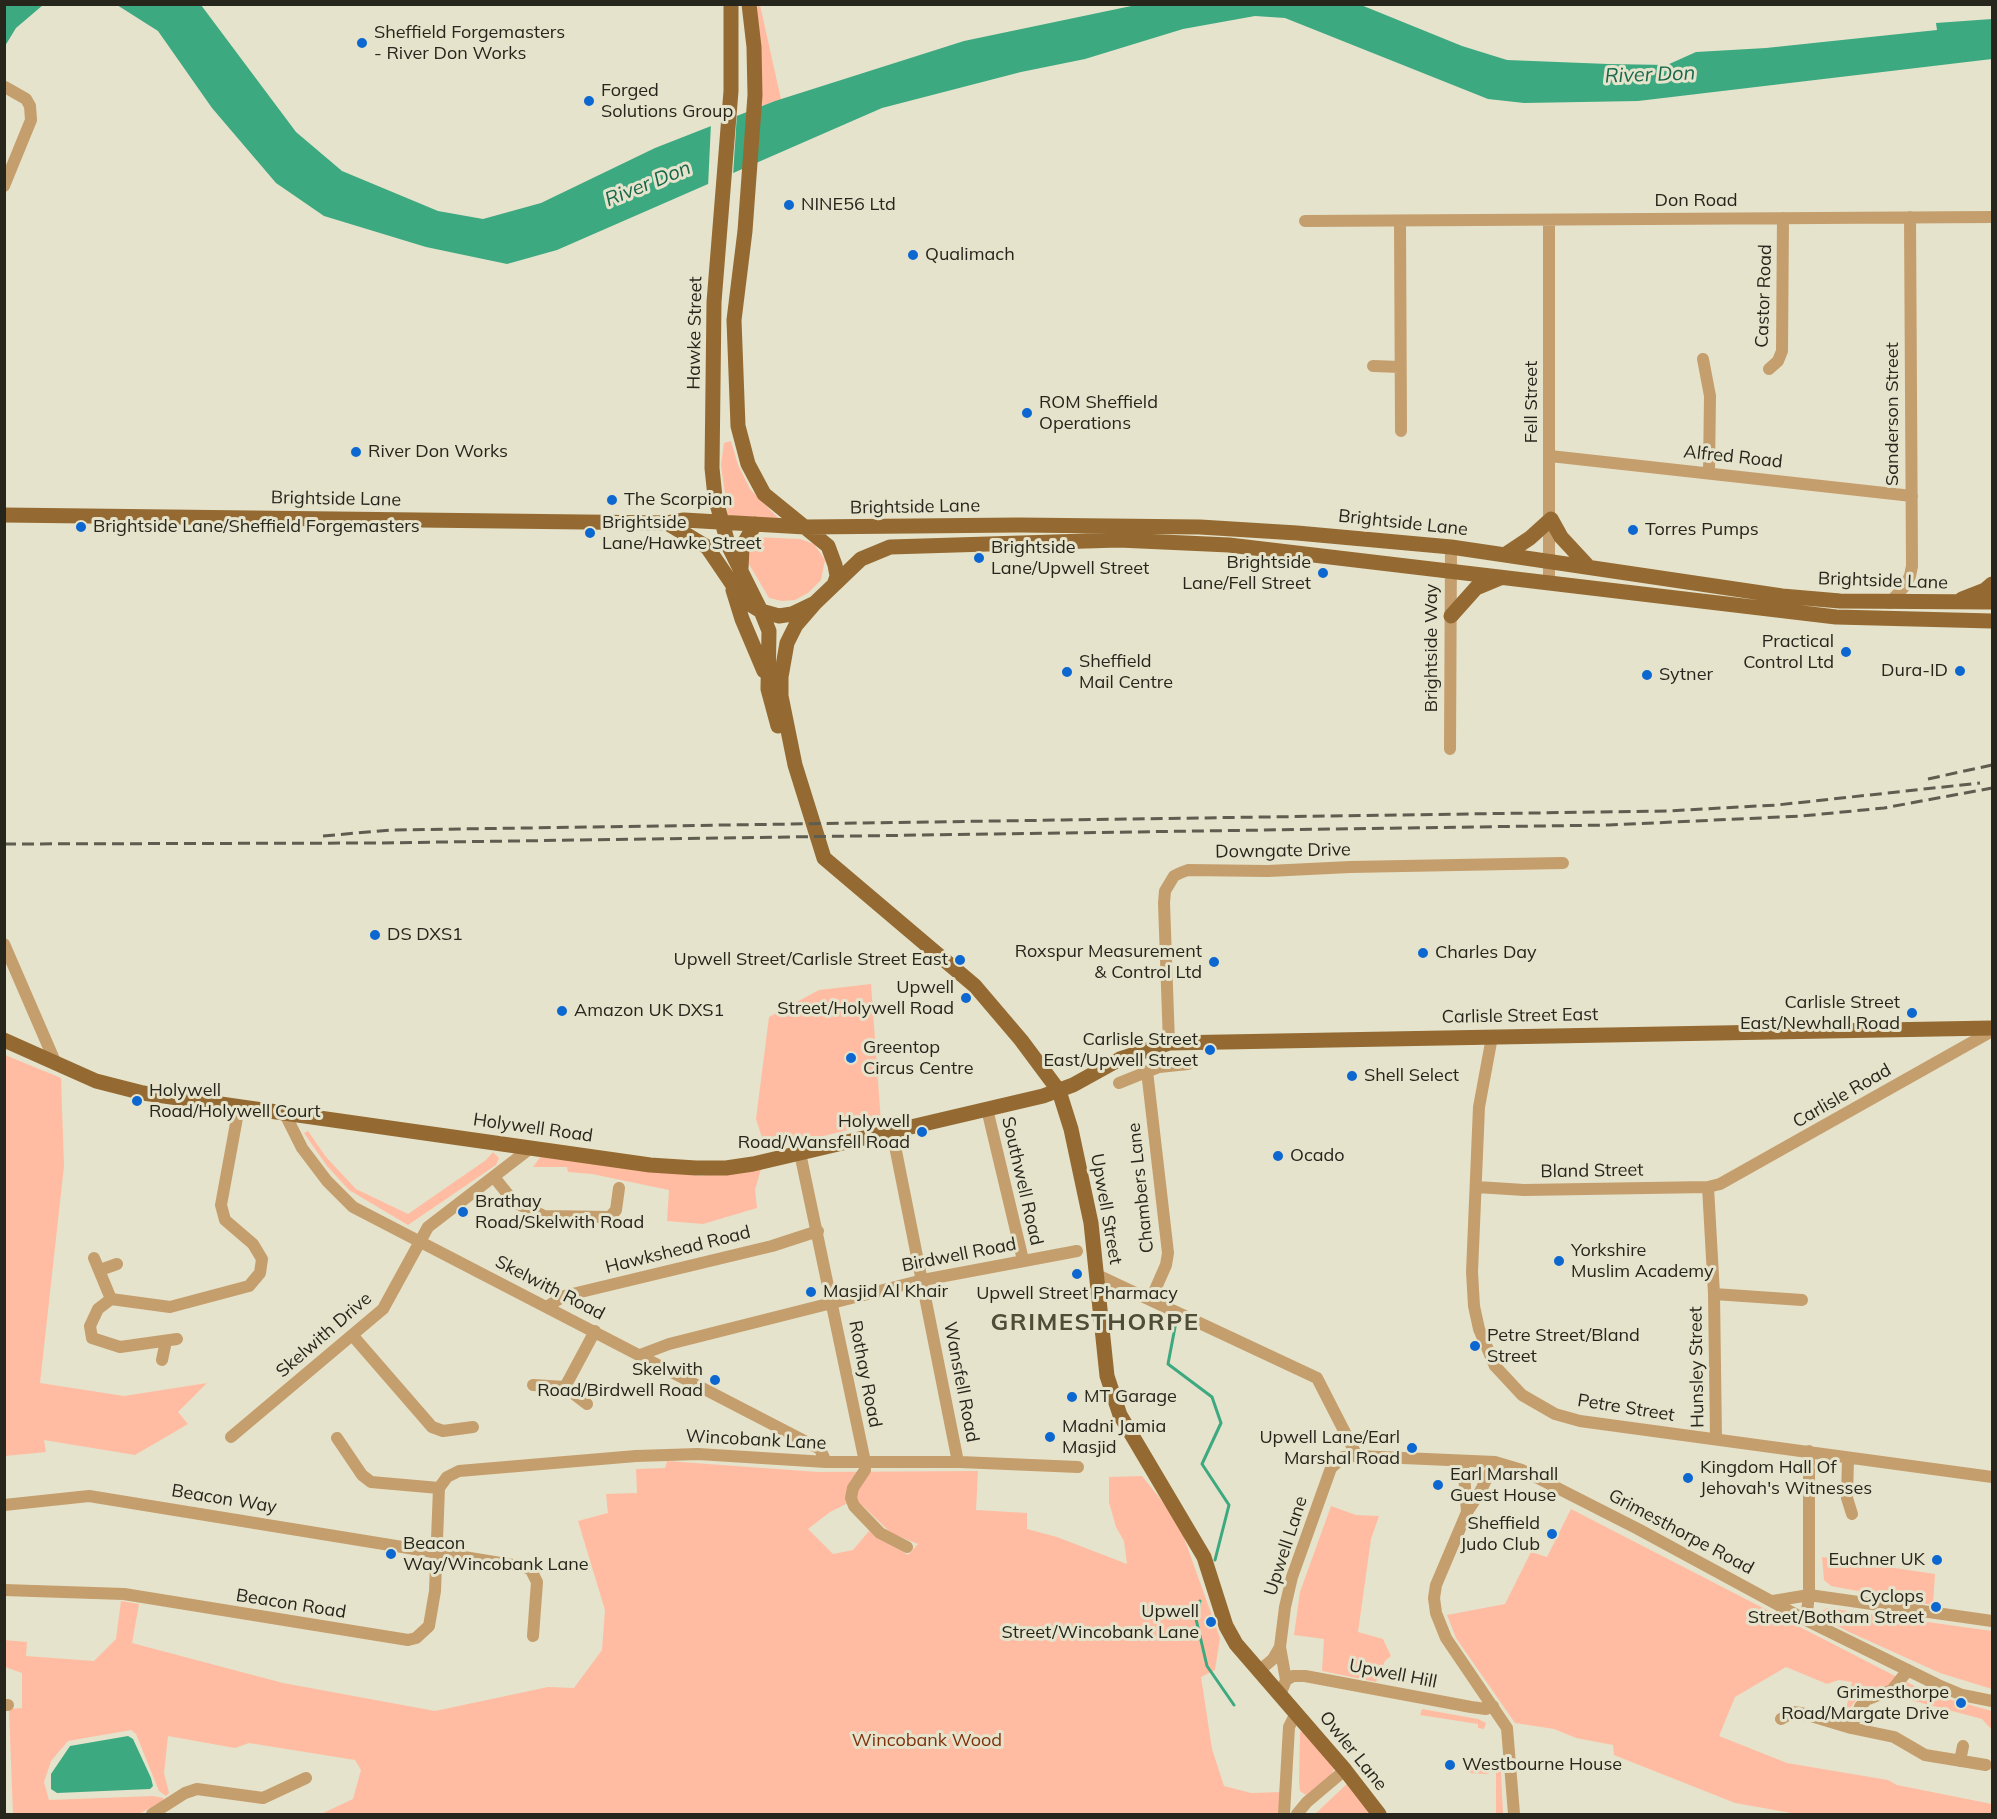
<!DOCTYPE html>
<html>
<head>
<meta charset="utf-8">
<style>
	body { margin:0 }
	#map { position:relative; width:1997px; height:1819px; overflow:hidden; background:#e5e3cb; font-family:Mulish,sans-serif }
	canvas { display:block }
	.frame { position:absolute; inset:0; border:6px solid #27261d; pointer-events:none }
</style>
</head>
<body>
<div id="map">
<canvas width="1997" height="1819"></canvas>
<div class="frame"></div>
</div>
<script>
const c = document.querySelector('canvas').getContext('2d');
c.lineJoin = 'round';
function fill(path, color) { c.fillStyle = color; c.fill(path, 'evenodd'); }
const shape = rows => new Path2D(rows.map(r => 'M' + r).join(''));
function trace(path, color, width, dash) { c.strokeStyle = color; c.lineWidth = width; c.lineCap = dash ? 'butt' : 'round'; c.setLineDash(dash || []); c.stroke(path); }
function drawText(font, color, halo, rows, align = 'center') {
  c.font = font + ' Mulish,sans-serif'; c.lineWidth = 6; c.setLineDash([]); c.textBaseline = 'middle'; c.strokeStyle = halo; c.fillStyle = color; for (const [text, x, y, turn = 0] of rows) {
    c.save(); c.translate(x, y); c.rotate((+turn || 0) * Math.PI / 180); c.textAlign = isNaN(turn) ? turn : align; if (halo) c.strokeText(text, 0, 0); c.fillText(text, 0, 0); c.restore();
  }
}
fill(shape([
	[757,5,760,5,781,99,759,107],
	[731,441,738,465,750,489,779,519,728,516,721,465,724,443],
	[756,537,800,539,814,544,825,560,821,580,808,593,795,600,782,601,769,598,746,559,750,540],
	[871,984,881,1122,766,1150,756,1119,769,1017,819,990],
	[5,1055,61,1078,64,1166,40,1383,124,1396,207,1383,178,1412,188,1424,135,1455,44,1440,46,1452,5,1456],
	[308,1131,326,1157,356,1189,408,1214,486,1160,493,1152,499,1158,496,1165,408,1225,349,1190,327,1166,304,1133],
	[541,1156,699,1176,761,1169,755,1190,757,1208,703,1224,667,1221,669,1190,592,1174,568,1172,567,1167,533,1167],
	[667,1461,818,1472,978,1471,976,1510,1027,1513,1027,1529,1057,1537,1127,1564,1124,1541,1116,1527,1109,1502,1109,1477,1142,1476,1178,1521,1220,1638,1215,1670,1201,1677,1212,1749,1224,1786,1251,1793,1281,1792,1281,1814,321,1814,353,1799,361,1770,355,1760,249,1743,235,1748,168,1736,164,1773,169,1793,166,1796,159,1791,136,1734,131,1730,68,1741,51,1761,44,1782,49,1800,153,1796,164,1798,161,1802,139,1814,13,1814,9,1709,22,1708,22,1673,5,1667,4,1640,27,1642,26,1656,94,1661,116,1639,121,1601,139,1604,132,1643,283,1683,435,1711,548,1687,574,1688,602,1650,605,1610,578,1521,608,1513,606,1494,637,1493,636,1469,665,1468],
	[848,1503,863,1506,891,1533,918,1544,908,1555,869,1531,853,1550,833,1554,808,1529,830,1512],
	[1331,1506,1356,1515,1379,1516,1371,1539,1358,1632,1383,1639,1391,1656,1385,1661,1376,1682,1322,1671,1324,1639,1294,1635,1300,1592],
	[1571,1509,1930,1694,1992,1711,1992,1730,1982,1719,1892,1695,1862,1693,1845,1714,1852,1682,1839,1680,1827,1684,1786,1667,1735,1697,1719,1736,1787,1763,1888,1780,1897,1785,1992,1804,1992,1814,1797,1814,1735,1803,1614,1755,1613,1745,1576,1738,1554,1729,1515,1723,1456,1638,1447,1615,1505,1604,1531,1552,1547,1557],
	[1822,1557,1935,1574,1933,1605,1831,1586,1824,1580],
	[1827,1608,1992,1631,1992,1689,1940,1673,1847,1631,1823,1618,1822,1611],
	[1422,1709,1478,1719,1486,1723,1484,1729,1478,1728,1478,1724,1420,1715],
	[1304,1731,1335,1768,1330,1776,1306,1795,1300,1791,1299,1781,1300,1732],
	[1464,1762,1475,1762,1475,1770,1498,1768,1501,1772,1503,1814,1496,1814,1496,1773,1492,1770,1487,1774,1470,1773,1463,1765],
	[1348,1783,1374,1814,1315,1814,1316,1813]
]), '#ffbca2');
fill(shape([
	[5,4,43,5,16,28,5,46],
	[117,5,201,5,296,132,342,171,438,211,483,219,541,203,655,148,775,101,964,41,1136,5,1361,5,1462,46,1507,60,1608,64,1667,65,1696,52,1766,48,1937,30,1936,23,1992,19,1992,59,1638,101,1524,103,1488,99,1285,18,1255,16,1183,29,1085,59,1021,72,882,108,557,250,507,264,426,247,324,216,276,183,212,108,158,31],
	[128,1736,133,1739,151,1778,153,1786,150,1789,57,1793,51,1789,51,1774,70,1746]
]), '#3ca980');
fill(shape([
	[737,113,733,176,708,187,711,123]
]), '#e5e3cb');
trace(shape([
	[1176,1322,1168,1364,1212,1397,1221,1423,1202,1464,1229,1505,1215,1560],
	[1200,1601,1196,1619,1207,1666,1234,1705]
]), '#3ca980', 3);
trace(shape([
	[4,186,31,120,30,106,26,99,5,87],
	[1549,220,1549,584],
	[1305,221,1992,217],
	[1400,221,1401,431],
	[1703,359,1710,396,1709,472],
	[1373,366,1400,367],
	[1769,369,1778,361,1782,351,1783,218],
	[1550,456,1912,496],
	[1889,603,1905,586,1910,576,1912,566,1910,217],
	[1450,749,1451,547],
	[4,944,56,1064],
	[1492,1037,1479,1107,1472,1272,1474,1306,1479,1329,1495,1366,1522,1395,1555,1414,1580,1421,1992,1477],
	[1169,1043,1164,903,1165,891,1174,876,1180,873,1188,870,1268,871,1350,867,1563,863],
	[1147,1071,1168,1253,1166,1265,1151,1299],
	[1119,1083,1159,1067,1188,1064],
	[987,1109,1023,1260],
	[285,1114,302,1148,327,1181,353,1207,820,1449,826,1462],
	[892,1131,958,1462],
	[800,1153,865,1462,865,1470,853,1488,851,1498,854,1506,880,1533,907,1547],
	[494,1177,514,1202,544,1216,610,1217,616,1210,619,1188],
	[1477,1187,1524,1190,1708,1187,1720,1184,1992,1031],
	[1708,1187,1714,1294,1716,1439],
	[94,1258,111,1299],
	[100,1270,117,1264],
	[1097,1275,1317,1378,1357,1456],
	[1714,1294,1802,1300],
	[548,1306,564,1296,772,1246,818,1231],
	[353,1336,432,1427,443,1431,473,1427],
	[177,1339,120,1347,92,1338,90,1326,98,1309,111,1299,170,1307,249,1286,260,1273,262,1259,253,1244,225,1220,221,1205,239,1107],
	[640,1355,669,1344,923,1280,1077,1251],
	[162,1360,166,1341],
	[533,1385,565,1387,587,1404],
	[565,1387,595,1331],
	[231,1437,383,1309,428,1227,532,1147],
	[337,1438,362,1475,371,1482,439,1488],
	[1848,1458,1847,1498,1852,1514],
	[1463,1462,1467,1512],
	[1495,1462,1479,1494,1467,1512,1436,1585,1434,1598,1436,1613,1446,1638,1507,1728,1514,1814],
	[4,1505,89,1496,525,1567,531,1570,537,1582,533,1636],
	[4,1590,124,1594,408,1640,416,1638,429,1626,435,1591,439,1488,447,1477,459,1471,636,1456,698,1454,826,1462,960,1462,1078,1467],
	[1773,1601,1809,1595,1992,1621],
	[1806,1620,1809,1595,1809,1451],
	[1259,1671,1273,1659,1280,1647],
	[1286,1680,1293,1676,1305,1676,1471,1707,1486,1709,1493,1706],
	[1280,1695,1286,1680,1280,1647,1285,1607,1292,1577,1331,1468,1343,1457,1357,1456,1495,1462,1522,1470,1638,1529,1806,1620,1938,1685,1962,1695,1992,1701],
	[4,1705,8,1705],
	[1781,1719,1793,1712,1801,1713,1851,1728,1894,1737,1925,1755,1986,1765],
	[1851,1728,1860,1707,1866,1700,1892,1690,1908,1670],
	[1960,1761,1963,1746],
	[152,1814,185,1793,197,1789,263,1798,306,1778],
	[1284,1814,1289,1727,1296,1713],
	[1297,1814,1307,1802,1345,1770]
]), '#c59e6d', 12);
trace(shape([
	[731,4,731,91,714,302,712,468,715,497,729,547,761,611,769,631,768,689,778,726],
	[749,4,754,47,755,95,745,231,734,320,738,426,748,464,764,494,828,546,835,565,837,576,834,585],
	[4,515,667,523,684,520,805,527,1019,525,1200,527,1297,533,1451,547,1782,596,1840,601,1992,602],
	[667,523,707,547,743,600,761,611,779,616,792,614,815,603,861,559,890,547,1119,540,1229,545,1836,617,1992,621],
	[1506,554,1530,538,1551,519,1561,537,1587,565],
	[741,569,742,547,755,524],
	[733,590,742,619,764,671],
	[1962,599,1985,590,1992,584],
	[815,603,796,625,787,643,781,677,781,696,795,765,824,858,975,986,1021,1040,1059,1091,1071,1129,1091,1223,1107,1376,1120,1415,1204,1557,1226,1626,1236,1644,1345,1770,1379,1814],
	[1451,616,1476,588,1500,578],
	[4,1040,96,1081,143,1093,650,1165,696,1168,726,1168,753,1164,1043,1096,1073,1085,1120,1059,1169,1043,1992,1028]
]), '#946a32', 15);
trace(shape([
	[1928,779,1992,765],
	[323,836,391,830,1667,811,1777,805,1980,783],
	[4,844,376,843,1609,825,1802,816,1884,808,1992,788]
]), '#5f5d50', 3, [12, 6]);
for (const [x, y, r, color] of [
	[362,43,6,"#0c67d0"],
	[589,101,6,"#0c67d0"],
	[789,205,6,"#0c67d0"],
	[913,255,6,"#0c67d0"],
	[1027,413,6,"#0c67d0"],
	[356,452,6,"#0c67d0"],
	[612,500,6,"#0c67d0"],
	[81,527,6,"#0c67d0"],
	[1633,530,6,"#0c67d0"],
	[590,533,6,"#0c67d0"],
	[979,558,6,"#0c67d0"],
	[1323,573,6,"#0c67d0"],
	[1846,652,6,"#0c67d0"],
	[1960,671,6,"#0c67d0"],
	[1067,672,6,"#0c67d0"],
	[1647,675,6,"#0c67d0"],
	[375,935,6,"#0c67d0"],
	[1423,953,6,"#0c67d0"],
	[960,960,6,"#0c67d0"],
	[1214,962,6,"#0c67d0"],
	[966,998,6,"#0c67d0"],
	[562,1011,6,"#0c67d0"],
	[1912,1013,6,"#0c67d0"],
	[1210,1050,6,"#0c67d0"],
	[851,1058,6,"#0c67d0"],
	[1352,1076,6,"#0c67d0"],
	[137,1101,6,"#0c67d0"],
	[922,1132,6,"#0c67d0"],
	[1278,1156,6,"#0c67d0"],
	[463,1212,6,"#0c67d0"],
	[1559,1261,6,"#0c67d0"],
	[1077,1274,6,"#0c67d0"],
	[811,1292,6,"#0c67d0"],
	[1475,1346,6,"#0c67d0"],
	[715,1380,6,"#0c67d0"],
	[1072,1397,6,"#0c67d0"],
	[1050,1437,6,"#0c67d0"],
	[1412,1448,6,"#0c67d0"],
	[1688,1478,6,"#0c67d0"],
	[1438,1485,6,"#0c67d0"],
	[1552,1534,6,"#0c67d0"],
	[391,1554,6,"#0c67d0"],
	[1937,1560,6,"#0c67d0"],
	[1936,1607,6,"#0c67d0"],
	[1211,1622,6,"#0c67d0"],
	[1961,1703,6,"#0c67d0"],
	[1450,1765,6,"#0c67d0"]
]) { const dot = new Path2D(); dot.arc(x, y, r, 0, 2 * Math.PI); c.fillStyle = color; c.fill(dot); trace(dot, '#e5e3cb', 2); }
drawText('18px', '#27261d', '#e5e3cb', [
	["Sheffield Forgemasters",374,33],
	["- River Don Works",374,54],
	["Forged",601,91],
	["Solutions Group",601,112],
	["NINE56 Ltd",801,205],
	["Qualimach",925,255],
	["ROM Sheffield",1039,403],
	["Operations",1039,424],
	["River Don Works",368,452],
	["The Scorpion",624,500],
	["Brightside",602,523],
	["Lane/Hawke Street",602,544],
	["Brightside Lane/Sheffield Forgemasters",93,527],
	["Torres Pumps",1645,530],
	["Brightside",991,548],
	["Lane/Upwell Street",991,569],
	["Brightside",1311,563,"right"],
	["Lane/Fell Street",1311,584,"right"],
	["Practical",1834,642,"right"],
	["Control Ltd",1834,663,"right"],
	["Sheffield",1079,662],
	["Mail Centre",1079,683],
	["Dura-ID",1948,671,"right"],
	["Sytner",1659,675],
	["DS DXS1",387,935],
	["Roxspur Measurement",1202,952,"right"],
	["& Control Ltd",1202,973,"right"],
	["Charles Day",1435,953],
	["Upwell Street/Carlisle Street East",948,960,"right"],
	["Upwell",954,988,"right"],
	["Street/Holywell Road",954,1009,"right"],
	["Carlisle Street",1900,1003,"right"],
	["East/Newhall Road",1900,1024,"right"],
	["Amazon UK DXS1",574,1011],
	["Carlisle Street",1198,1040,"right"],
	["East/Upwell Street",1198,1061,"right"],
	["Greentop",863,1048],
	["Circus Centre",863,1069],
	["Shell Select",1364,1076],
	["Holywell",149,1091],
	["Road/Holywell Court",149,1112],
	["Holywell",910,1122,"right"],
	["Road/Wansfell Road",910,1143,"right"],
	["Ocado",1290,1156],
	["Brathay",475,1202],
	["Road/Skelwith Road",475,1223],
	["Yorkshire",1571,1251],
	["Muslim Academy",1571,1272],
	["Masjid Al Khair",823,1292],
	["Upwell Street Pharmacy",1077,1294,"center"],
	["Petre Street/Bland",1487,1336],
	["Street",1487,1357],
	["Skelwith",703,1370,"right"],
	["Road/Birdwell Road",703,1391,"right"],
	["MT Garage",1084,1397],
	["Madni Jamia",1062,1427],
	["Masjid",1062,1448],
	["Upwell Lane/Earl",1400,1438,"right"],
	["Marshal Road",1400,1459,"right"],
	["Kingdom Hall Of",1700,1468],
	["Jehovah's Witnesses",1700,1489],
	["Earl Marshall",1450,1475],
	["Guest House",1450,1496],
	["Sheffield",1540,1524,"right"],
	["Judo Club",1540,1545,"right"],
	["Beacon",403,1544],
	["Way/Wincobank Lane",403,1565],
	["Euchner UK",1925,1560,"right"],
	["Cyclops",1924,1597,"right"],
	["Street/Botham Street",1924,1618,"right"],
	["Upwell",1199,1612,"right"],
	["Street/Wincobank Lane",1199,1633,"right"],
	["Grimesthorpe",1949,1693,"right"],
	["Road/Margate Drive",1949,1714,"right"],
	["Westbourne House",1462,1765]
], 'left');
drawText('18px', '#27261d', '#e5e3cb', [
	["Don Road",1696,201],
	["Castor Road",1764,296,-88],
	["Hawke Street",695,333,-89],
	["Fell Street",1532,402,-90],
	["Sanderson Street",1893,414,-90],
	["Alfred Road",1733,457,6],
	["Brightside Lane",336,499,1],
	["Brightside Lane",915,507,-1],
	["Brightside Lane",1403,523,6],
	["Brightside Lane",1883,581,2],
	["Brightside Way",1432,648,-90],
	["Downgate Drive",1283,851,-1],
	["Carlisle Street East",1520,1016,-1],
	["Carlisle Road",1842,1096,-30],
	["Holywell Road",533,1128,8],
	["Bland Street",1592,1171,-1],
	["Southwell Road",1022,1181,77],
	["Chambers Lane",1141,1188,-96],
	["Upwell Street",1106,1209,80],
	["Hawkshead Road",678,1250,-14],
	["Birdwell Road",959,1255,-11],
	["Skelwith Road",550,1288,27],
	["Skelwith Drive",324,1335,-41],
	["Hunsley Street",1697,1367,-91],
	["Rothay Road",865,1374,79],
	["Wansfell Road",961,1382,79],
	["Petre Street",1626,1408,9],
	["Wincobank Lane",756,1440,3],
	["Beacon Way",224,1499,9],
	["Grimesthorpe Road",1681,1532,28],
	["Upwell Lane",1286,1546,-72],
	["Beacon Road",291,1604,9],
	["Upwell Hill",1393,1674,11],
	["Owler Lane",1353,1751,51]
]);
drawText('18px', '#80320d', '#e5e3cb', [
	["Wincobank Wood",927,1741]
]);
drawText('italic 20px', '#17674b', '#e5e3cb', [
	["River Don",1650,75,-2],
	["River Don",648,184,-22]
]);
c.letterSpacing = '1.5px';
drawText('bold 24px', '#4f4d38', '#e5e3cb', [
	["GRIMESTHORPE",1095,1323]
]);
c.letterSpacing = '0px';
</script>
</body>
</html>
